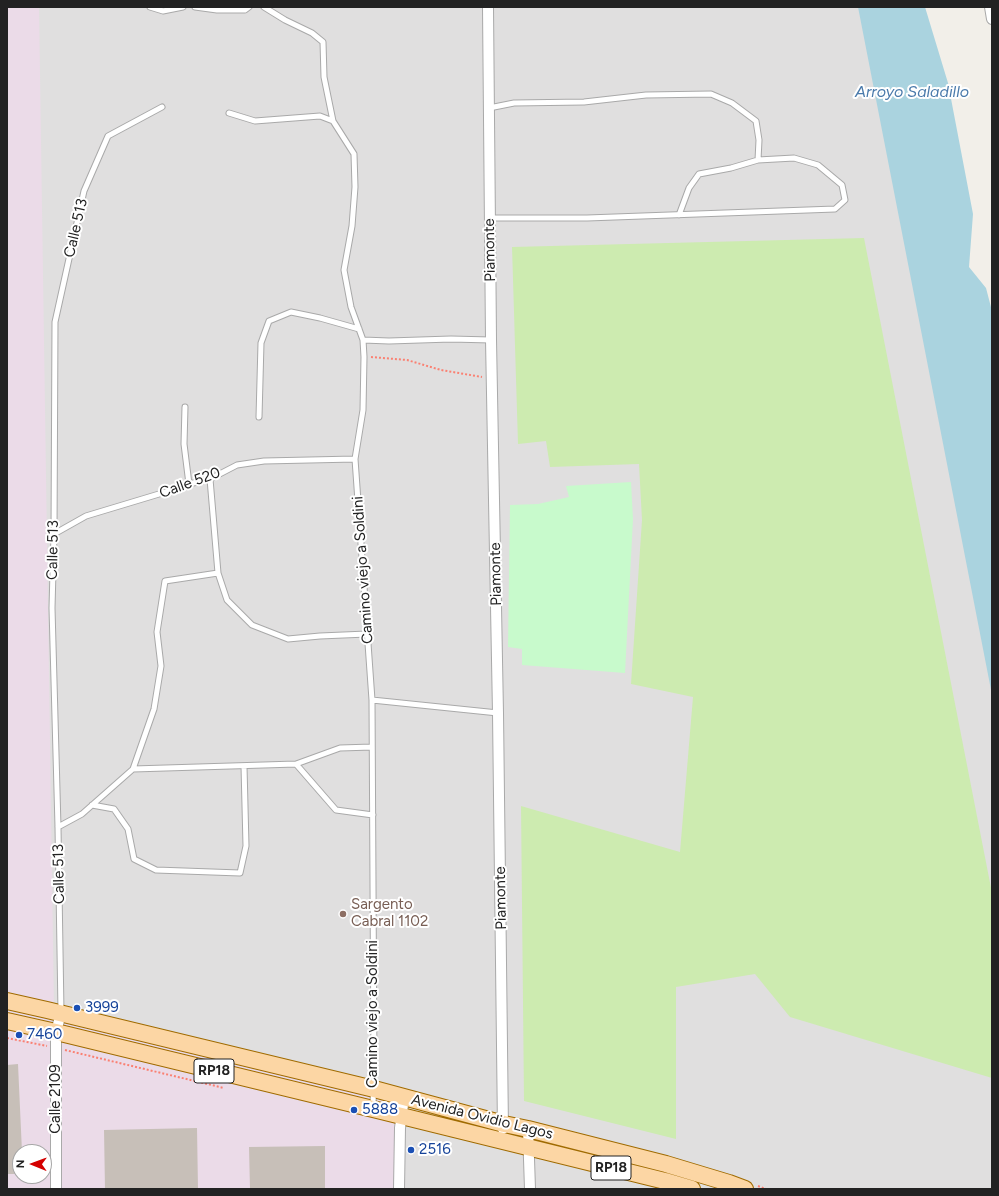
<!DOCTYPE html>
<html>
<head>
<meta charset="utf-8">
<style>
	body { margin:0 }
	#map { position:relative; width:999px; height:1196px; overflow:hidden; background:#f2efe9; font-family:Figtree,sans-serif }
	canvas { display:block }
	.frame { position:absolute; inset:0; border:8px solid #222; pointer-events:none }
	.north { position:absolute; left:12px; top:1144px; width:40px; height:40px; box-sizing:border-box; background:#fff; border:1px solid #a7a7a7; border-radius:50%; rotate:271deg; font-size:11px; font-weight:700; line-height:16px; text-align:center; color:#222 }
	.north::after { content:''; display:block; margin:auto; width:14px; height:18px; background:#d40000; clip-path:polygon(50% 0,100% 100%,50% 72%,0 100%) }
</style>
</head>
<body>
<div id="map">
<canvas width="999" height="1196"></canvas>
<div class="frame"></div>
<div class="north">N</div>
</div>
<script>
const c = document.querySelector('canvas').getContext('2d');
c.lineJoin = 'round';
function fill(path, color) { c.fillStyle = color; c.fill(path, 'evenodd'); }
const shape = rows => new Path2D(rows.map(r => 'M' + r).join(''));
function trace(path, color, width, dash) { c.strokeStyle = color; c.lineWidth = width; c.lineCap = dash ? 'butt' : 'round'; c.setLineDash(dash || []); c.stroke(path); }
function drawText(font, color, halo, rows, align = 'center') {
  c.font = font + ' Figtree,sans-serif'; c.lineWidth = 4; c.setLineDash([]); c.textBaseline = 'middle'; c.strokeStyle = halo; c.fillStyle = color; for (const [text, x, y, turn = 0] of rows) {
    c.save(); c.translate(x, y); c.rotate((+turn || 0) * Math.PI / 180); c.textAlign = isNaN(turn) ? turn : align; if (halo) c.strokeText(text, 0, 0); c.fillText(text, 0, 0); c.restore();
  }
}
fill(shape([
	[7,7,892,7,992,545,992,1189,7,1189],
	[20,1152,44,1152,44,1176,20,1176]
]), '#e0dfdf');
fill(shape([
	[7,7,39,7,54,1011,404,1097,399,1189,7,1189],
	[20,1152,44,1152,44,1176,20,1176]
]), '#ebdbe8');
fill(shape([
	[864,238,992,893,992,1078,790,1017,755,974,676,987,676,1139,524,1101,521,806,680,852,693,697,631,684,642,520,639,464,550,467,546,441,518,444,512,247]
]), '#cdebb0');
fill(shape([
	[631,482,633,519,625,673,522,665,522,649,508,647,510,505,538,504,569,497,566,486]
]), '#c8facc');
fill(shape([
	[858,7,925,7,948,83,973,214,969,267,986,288,992,311,992,695]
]), '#aad3df');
fill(shape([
	[18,1064,22,1152,20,1152,20,1174,7,1174,7,1065],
	[197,1128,198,1189,105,1189,104,1130],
	[325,1146,325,1189,250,1189,249,1147]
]), '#c7bfb8');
const service = shape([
	[150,7,163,11,183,7],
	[195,7,217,10,245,10,249,7],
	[264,7,285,20,312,33,323,42,324,77,333,121,354,154,355,187,352,226,344,270,351,307,363,340,364,357,363,410,355,459,372,700,374,1068,373,1106],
	[489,108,514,103,584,102,646,95,711,94,732,103,756,121,759,140,758,160],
	[229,113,255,121,320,116,333,121],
	[490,218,587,218,835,209,845,200,842,185,818,165,794,158,758,160,731,168,699,174,689,188,679,215],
	[363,340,389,341,451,339,491,340],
	[185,407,184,444,189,484],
	[259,417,261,343,269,321,291,312,320,318,359,329],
	[210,479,218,573,227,600,252,625,288,639,320,636,367,634],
	[54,534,86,516,159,494,189,484,210,479,237,465,264,461,355,459],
	[372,700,498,713],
	[296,764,340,748,372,747],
	[133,769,154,709,161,666,157,632,165,581,218,573],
	[92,805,114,809,128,829,134,859,156,870,240,873,246,846,244,766],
	[58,827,82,814,133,769,296,764,336,810,373,815],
	[61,1012,58,827,52,608,54,534,55,322,84,191,108,136,162,107]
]);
const minor = shape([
	[488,7,491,340,498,713,503,1129],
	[990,7,992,19],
	[528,1129,530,1189],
	[56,1189,56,1032,61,1013],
	[399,1189,400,1128,404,1097]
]);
const primary = shape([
	[7,1001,47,1010,374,1089,504,1124,528,1129,666,1164,729,1183,745,1189],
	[7,1021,56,1032,373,1109,665,1181,692,1189]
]);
trace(service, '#a9a9a9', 7);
trace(minor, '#a9a9a9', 12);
trace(primary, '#a06b00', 18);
trace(shape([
	[371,357,407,360,441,370,482,377],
	[7,1038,47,1046],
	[65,1050,224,1088],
	[758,1186,766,1189]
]), '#fa8072', 2, [2, 2]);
trace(service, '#fff', 5);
trace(minor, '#fff', 10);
trace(primary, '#fcd6a4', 16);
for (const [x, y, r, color] of [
	[343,914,4,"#8d6e63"],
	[77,1008,4,"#1a4fb4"],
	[19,1035,4,"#1a4fb4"],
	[354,1110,4,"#1a4fb4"],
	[411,1150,4,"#1a4fb4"]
]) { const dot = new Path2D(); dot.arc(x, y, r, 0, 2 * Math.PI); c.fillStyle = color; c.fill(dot); trace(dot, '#fff', 1.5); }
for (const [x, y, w] of [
	[214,1071,40],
	[611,1168,40]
]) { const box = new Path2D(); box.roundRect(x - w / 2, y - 12, w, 24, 3); c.fillStyle = '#fff'; c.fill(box); trace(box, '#222', 1); }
drawText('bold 14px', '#222', null, [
	["RP18",214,1071],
	["RP18",611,1168]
]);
drawText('15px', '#222', '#fff', [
	["Calle 513",76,228,-77],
	["Piamonte",490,250,-91],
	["Calle 520",190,483,-20],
	["Calle 513",53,550,-89],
	["Camino viejo a Soldini",363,570,-94],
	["Piamonte",496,574,-91],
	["Calle 513",59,874,-91],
	["Piamonte",501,898,-91],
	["Camino viejo a Soldini",373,1014,-90],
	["Calle 2109",56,1099,-90],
	["Avenida Ovidio Lagos",482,1117,14]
]);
drawText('15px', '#785e54', '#fff', [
	["Sargento",351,905],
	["Cabral 1102",351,922]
], 'left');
drawText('15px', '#164399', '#fff', [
	["3999",85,1008],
	["7460",27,1035],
	["5888",362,1110],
	["2516",419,1150]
], 'left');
drawText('italic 16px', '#4a7aab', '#fff', [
	["Arroyo Saladillo",912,92]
]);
</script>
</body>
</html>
